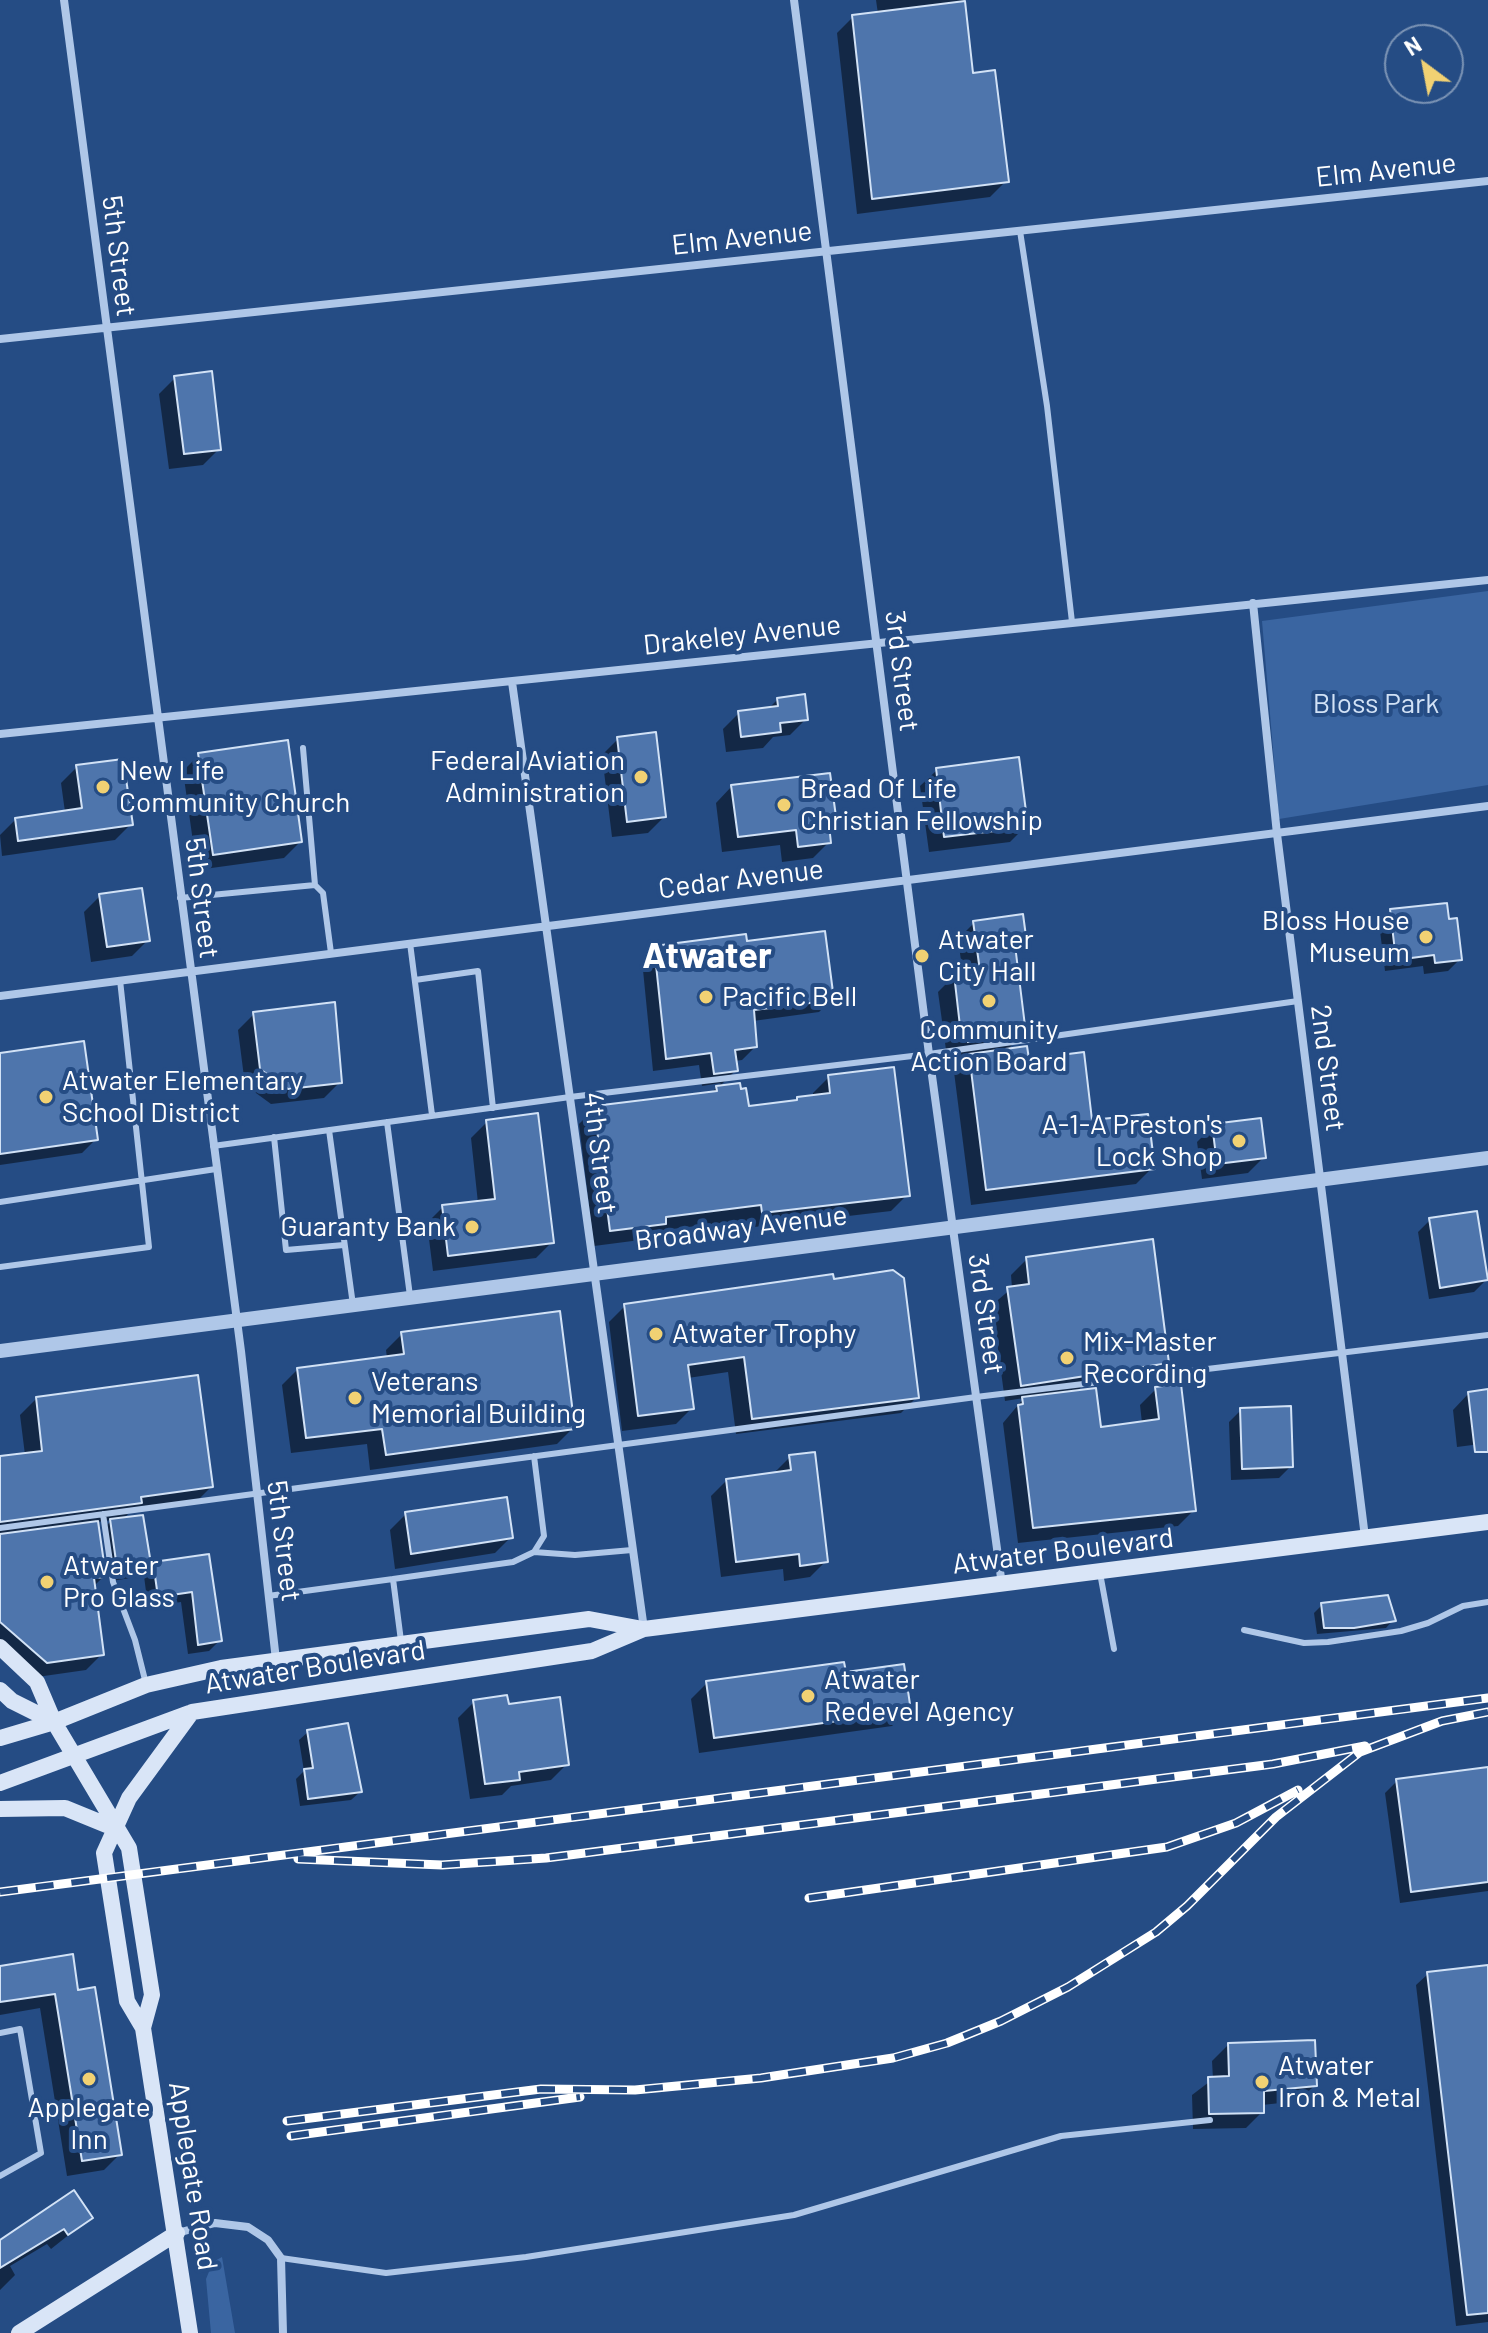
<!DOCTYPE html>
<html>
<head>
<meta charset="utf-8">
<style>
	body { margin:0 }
	#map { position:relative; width:1488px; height:2333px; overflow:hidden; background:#254c84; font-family:Barlow,sans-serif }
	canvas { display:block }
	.north { position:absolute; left:1384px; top:24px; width:80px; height:80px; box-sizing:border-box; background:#254c84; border:2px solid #7c94b5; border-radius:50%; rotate:328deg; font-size:22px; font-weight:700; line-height:32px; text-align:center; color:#fff }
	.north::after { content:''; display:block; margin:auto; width:28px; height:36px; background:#f1d173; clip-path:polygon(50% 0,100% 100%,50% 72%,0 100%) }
</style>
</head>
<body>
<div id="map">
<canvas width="1488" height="2333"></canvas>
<div class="north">N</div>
</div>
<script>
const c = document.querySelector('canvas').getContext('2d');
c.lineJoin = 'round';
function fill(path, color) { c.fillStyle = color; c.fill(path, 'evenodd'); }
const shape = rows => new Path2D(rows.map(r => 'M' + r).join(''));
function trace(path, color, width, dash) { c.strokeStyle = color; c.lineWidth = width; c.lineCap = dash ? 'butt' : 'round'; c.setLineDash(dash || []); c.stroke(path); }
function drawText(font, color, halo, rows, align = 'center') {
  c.font = font + ' Barlow,sans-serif'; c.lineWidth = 8; c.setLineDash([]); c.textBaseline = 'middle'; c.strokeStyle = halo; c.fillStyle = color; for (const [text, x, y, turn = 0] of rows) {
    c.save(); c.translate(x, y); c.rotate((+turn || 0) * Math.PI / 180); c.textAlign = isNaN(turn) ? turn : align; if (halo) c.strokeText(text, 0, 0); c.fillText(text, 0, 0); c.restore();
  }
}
fill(shape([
	[1488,591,1488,785,1279,819,1262,621],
	[222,2257,235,2333,211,2333,206,2279,213,2262]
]), '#3a65a1');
fill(shape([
	[876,0,963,0,972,75,1006,181,990,197,857,214,837,33,853,17,878,14],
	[175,378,219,449,203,465,169,469,159,394],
	[778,699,806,719,790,735,773,737,763,748,726,752,723,729,739,713,768,709],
	[618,739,664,817,648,833,612,837,602,755],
	[199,755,300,842,284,858,197,870,183,771],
	[77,767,131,824,115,840,2,856,0,835,15,820,65,812,61,783],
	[937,770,1026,826,1010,842,929,852,920,786],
	[732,786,835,824,828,830,829,842,813,858,782,862,780,845,722,852,716,803],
	[100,896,148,940,132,956,91,962,84,912],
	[1391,911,1447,921,1460,959,1448,971,1424,974,1423,966,1385,971,1379,923],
	[974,923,1025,943,1014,954,1024,1033,1006,1051,1027,1061,1090,1122,1152,1168,1136,1184,971,1205,954,1072,972,1054,952,1057,952,1050,946,1050,938,992,954,976,963,975,958,939],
	[745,943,832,999,819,1012,753,1021,755,1047,742,1060,735,1061,736,1070,719,1087,747,1109,813,1097,813,1093,829,1077,907,1195,891,1211,746,1228,745,1220,656,1231,648,1239,594,1246,579,1124,595,1108,710,1094,721,1083,702,1086,699,1065,653,1071,642,960,655,948],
	[254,1014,340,1082,324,1098,271,1104,245,1085,238,1030],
	[0,1055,96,1139,82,1153,0,1165],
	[487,1122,552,1242,536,1258,433,1271,427,1223,443,1207,478,1203,471,1138],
	[1213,1126,1264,1157,1248,1173,1202,1179,1197,1142],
	[1430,1220,1486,1280,1474,1292,1429,1299,1418,1232],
	[1027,1259,1167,1362,1151,1379,1081,1387,1076,1393,1099,1429,1142,1423,1140,1405,1156,1389,1194,1510,1178,1526,1018,1543,1003,1423,1024,1398,1005,1401,992,1305,1012,1288,1011,1275],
	[832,1282,917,1397,901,1413,736,1434,728,1372,688,1378,692,1408,676,1424,622,1431,609,1322,625,1306],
	[402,1334,573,1428,557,1444,370,1470,367,1444,291,1453,282,1385,298,1369,387,1358,386,1350],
	[1488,1391,1488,1443,1457,1447,1453,1410,1469,1393],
	[36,1399,211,1487,195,1503,131,1511,122,1520,150,1568,154,1563,208,1556,220,1640,209,1651,188,1654,181,1602,148,1607,144,1576,111,1581,103,1529,112,1520,96,1522,104,1576,93,1587,102,1654,86,1670,30,1678,0,1652,0,1458,25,1455,20,1415],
	[1241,1410,1291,1466,1279,1478,1231,1480,1229,1422],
	[790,1457,826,1561,810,1577,784,1581,783,1569,721,1577,711,1496,727,1480,774,1473],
	[406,1514,511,1537,495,1553,395,1569,390,1530],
	[1322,1605,1393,1620,1386,1628,1317,1634,1314,1613],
	[707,1683,909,1710,892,1726,699,1753,691,1699],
	[474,1702,507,1706,567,1764,551,1780,511,1786,502,1795,470,1799,458,1718],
	[308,1732,360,1792,351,1800,300,1806,296,1779,304,1771,299,1740],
	[1488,1769,1488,1891,1400,1903,1385,1793,1397,1781],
	[1488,1967,1488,2322,1456,2326,1416,1985,1428,1974],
	[0,1968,76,1992,120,2154,104,2170,67,2176,40,2008,0,2015],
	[1228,2045,1315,2085,1299,2101,1262,2105,1262,2112,1246,2128,1193,2129,1192,2095,1213,2079,1212,2061],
	[90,2218,51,2249,47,2244,10,2266,15,2275,0,2290,0,2243]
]), '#0007');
const building = shape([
	[965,1,973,73,995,70,1009,182,872,199,852,15,965,1],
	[212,371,221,450,184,454,174,376,212,371],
	[805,694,808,720,780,723,781,732,741,737,738,711,778,706,777,698,805,694],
	[656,732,666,817,627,822,617,737,656,732],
	[288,740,302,842,213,855,198,753,288,740],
	[1019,757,1028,827,944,837,936,768,1019,757],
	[123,759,133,825,18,841,15,818,82,808,76,765,123,759],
	[830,773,837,824,829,825,831,843,798,847,796,830,738,837,731,785,830,773],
	[142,888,150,941,107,947,99,894,142,888],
	[1447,903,1449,919,1457,918,1462,960,1435,963,1434,955,1396,960,1390,909,1447,903],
	[1023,914,1027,944,1015,945,1026,1034,968,1042,967,1035,961,1035,954,974,980,971,973,921,1023,914],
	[825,931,834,1000,754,1010,757,1047,735,1050,738,1071,714,1074,711,1053,666,1059,654,946,746,934,747,941,825,931],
	[335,1002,342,1083,288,1089,260,1069,253,1012,335,1002],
	[84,1041,98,1140,0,1154,0,1053,84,1041],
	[1027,1046,1029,1059,1084,1052,1092,1120,1148,1114,1155,1169,986,1190,969,1054,1027,1046],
	[894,1067,910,1196,762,1213,761,1205,666,1217,666,1224,610,1231,594,1106,717,1091,716,1086,740,1083,741,1089,746,1088,749,1106,797,1100,797,1097,830,1093,828,1075,894,1067],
	[538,1113,554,1243,448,1256,442,1205,495,1199,486,1120,538,1113],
	[1261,1118,1266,1158,1217,1164,1212,1124,1261,1118],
	[1477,1211,1488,1280,1440,1288,1429,1218,1477,1211],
	[1153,1239,1169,1363,1021,1386,1007,1287,1029,1284,1026,1257,1153,1239],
	[893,1270,904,1278,919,1398,752,1419,744,1357,688,1365,694,1409,638,1416,624,1304,833,1274,834,1279,893,1270],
	[560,1311,575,1429,386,1455,382,1429,306,1438,297,1368,404,1354,401,1332,560,1311],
	[198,1375,213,1487,141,1497,142,1503,0,1522,0,1456,42,1451,36,1397,198,1375],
	[1181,1384,1196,1511,1033,1528,1018,1405,1023,1404,1022,1397,1096,1388,1101,1427,1159,1419,1155,1387,1181,1384],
	[1488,1389,1488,1452,1475,1452,1468,1392,1488,1389],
	[1291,1406,1293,1467,1242,1469,1240,1408,1291,1406],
	[815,1452,828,1562,800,1566,799,1554,736,1562,726,1479,791,1470,789,1455,815,1452],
	[507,1497,513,1538,411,1554,405,1512,507,1497],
	[143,1515,152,1570,118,1575,110,1519,143,1515],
	[98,1521,106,1577,94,1578,104,1655,47,1663,0,1622,0,1534,98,1521],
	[209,1554,222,1641,198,1645,192,1592,158,1597,153,1562,209,1554],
	[1388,1595,1396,1621,1354,1628,1324,1628,1321,1603,1388,1595],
	[844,1662,846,1672,904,1664,911,1711,714,1738,706,1681,844,1662],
	[507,1695,509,1704,560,1697,569,1765,519,1772,520,1780,485,1784,473,1700,507,1695],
	[348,1723,362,1792,308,1799,304,1769,313,1768,307,1730,348,1723],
	[1488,1767,1488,1882,1411,1892,1396,1779,1488,1767],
	[73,1954,78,1990,95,1987,122,2155,82,2161,55,1994,0,2002,0,1966,73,1954],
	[1488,1965,1488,2313,1467,2315,1427,1972,1488,1965],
	[1315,2040,1317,2086,1264,2091,1264,2113,1209,2114,1208,2077,1229,2076,1228,2043,1315,2040],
	[74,2190,93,2218,68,2235,64,2229,0,2268,0,2240,74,2190]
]);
fill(building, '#4e75ac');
trace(building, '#d2e2f6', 2);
trace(shape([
	[1020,231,1047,406,1072,622],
	[303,748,315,885],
	[180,898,315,885,323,893,331,953],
	[410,943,432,1115],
	[415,980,478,971,493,1108],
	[387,1122,410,1296],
	[329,1130,353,1305],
	[274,1137,286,1250,344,1245],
	[213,1146,570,1097,929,1054,1298,1001],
	[0,1202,216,1169],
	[0,1267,149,1247,120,980],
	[103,1514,113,1582,135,1640,146,1684],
	[0,1528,976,1397,1488,1335],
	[534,1552,575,1555,632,1550],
	[1100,1573,1114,1649],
	[393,1579,513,1562,534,1552,544,1536,534,1456],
	[268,1596,393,1579,401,1641],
	[1244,1630,1304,1643,1328,1642,1401,1631,1428,1623,1463,1606,1488,1602],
	[0,2033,20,2029,41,2153,0,2176],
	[281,2258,386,2273,526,2257,794,2215,1061,2136,1210,2120]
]), '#afc7e8', 6);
trace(shape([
	[64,0,241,1351,276,1660],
	[794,0,929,1054,1002,1585],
	[0,339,1488,181],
	[1253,603,1277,834,1365,1537],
	[512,682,644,1629],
	[0,734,1488,580],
	[0,996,1488,806],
	[177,2233,215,2223,248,2227,268,2240,281,2258,283,2333]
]), '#afc7e8', 8);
trace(shape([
	[0,1351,1488,1158]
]), '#afc7e8', 14);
trace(shape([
	[0,1647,37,1682,54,1722,129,1848,152,1995,143,2028],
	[0,1690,12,1701,54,1722],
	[0,1738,54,1722,146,1685,221,1668,589,1619,643,1629],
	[0,1783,192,1712,592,1651,644,1629,1488,1522],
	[0,1809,65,1808,114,1828],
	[19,2333,177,2233],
	[190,2333,143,2028,127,2001,104,1853,129,1798,192,1712]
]), '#d9e5f7', 16);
const rail = shape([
	[298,1859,442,1865,546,1858,1273,1764,1365,1746],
	[0,1892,1488,1698],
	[809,1898,1167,1847,1236,1823,1298,1790],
	[287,2121,541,2089,635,2090,761,2078,893,2058,947,2043,1001,2021,1068,1987,1156,1932,1187,1906,1276,1817,1360,1752,1442,1721,1488,1712],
	[291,2136,580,2097]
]);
trace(rail, '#fff', 9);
trace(rail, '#254c84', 6, [18]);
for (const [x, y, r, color] of [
	[641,777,8,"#f1d173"],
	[103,787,8,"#f1d173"],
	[784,805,8,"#f1d173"],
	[1426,937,8,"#f1d173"],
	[922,956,8,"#f1d173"],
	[706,997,8,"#f1d173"],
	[989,1001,8,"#f1d173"],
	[46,1097,8,"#f1d173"],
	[1239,1141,8,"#f1d173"],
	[472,1227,8,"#f1d173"],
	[656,1334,8,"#f1d173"],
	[1067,1358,8,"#f1d173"],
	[355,1398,8,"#f1d173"],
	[47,1582,8,"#f1d173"],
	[808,1696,8,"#f1d173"],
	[89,2079,8,"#f1d173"],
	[1262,2082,8,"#f1d173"]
]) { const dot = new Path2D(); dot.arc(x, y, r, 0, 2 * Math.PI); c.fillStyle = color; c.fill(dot); trace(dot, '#254c84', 3); }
drawText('28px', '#fff', '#254c84', [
	["Elm Avenue",1386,170,-6],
	["Elm Avenue",742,238,-6],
	["5th Street",119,256,83],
	["Drakeley Avenue",742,635,-6],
	["3rd Street",902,671,83],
	["Cedar Avenue",741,879,-7],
	["5th Street",202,898,83],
	["2nd Street",1328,1068,83],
	["4th Street",600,1153,83],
	["Broadway Avenue",741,1228,-7],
	["3rd Street",986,1314,82],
	["5th Street",284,1541,83],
	["Atwater Boulevard",1063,1551,-7],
	["Atwater Boulevard",315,1667,-9],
	["Applegate Road",193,2176,81]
]);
drawText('28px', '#d2e2f6', '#254c84', [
	["Bloss Park",1376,704]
]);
drawText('28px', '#fff', '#254c84', [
	["Federal Aviation",625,761,"right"],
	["Administration",625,793,"right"],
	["New Life",119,771],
	["Community Church",119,803],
	["Bread Of Life",800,789],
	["Christian Fellowship",800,821],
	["Bloss House",1410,921,"right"],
	["Museum",1410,953,"right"],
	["Atwater",938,940],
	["City Hall",938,972],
	["Pacific Bell",722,997],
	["Community",989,1030,"center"],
	["Action Board",989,1062,"center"],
	["Atwater Elementary",62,1081],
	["School District",62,1113],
	["A-1-A Preston's",1223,1125,"right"],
	["Lock Shop",1223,1157,"right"],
	["Guaranty Bank",456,1227,"right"],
	["Atwater Trophy",672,1334],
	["Mix-Master",1083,1342],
	["Recording",1083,1374],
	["Veterans",371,1382],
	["Memorial Building",371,1414],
	["Atwater",63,1566],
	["Pro Glass",63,1598],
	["Atwater",824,1680],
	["Redevel Agency",824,1712],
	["Atwater",1278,2066],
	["Iron & Metal",1278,2098],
	["Applegate",89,2108,"center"],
	["Inn",89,2140,"center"]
], 'left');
drawText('bold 36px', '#fff', '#254c84', [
	["Atwater",707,956]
]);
</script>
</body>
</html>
